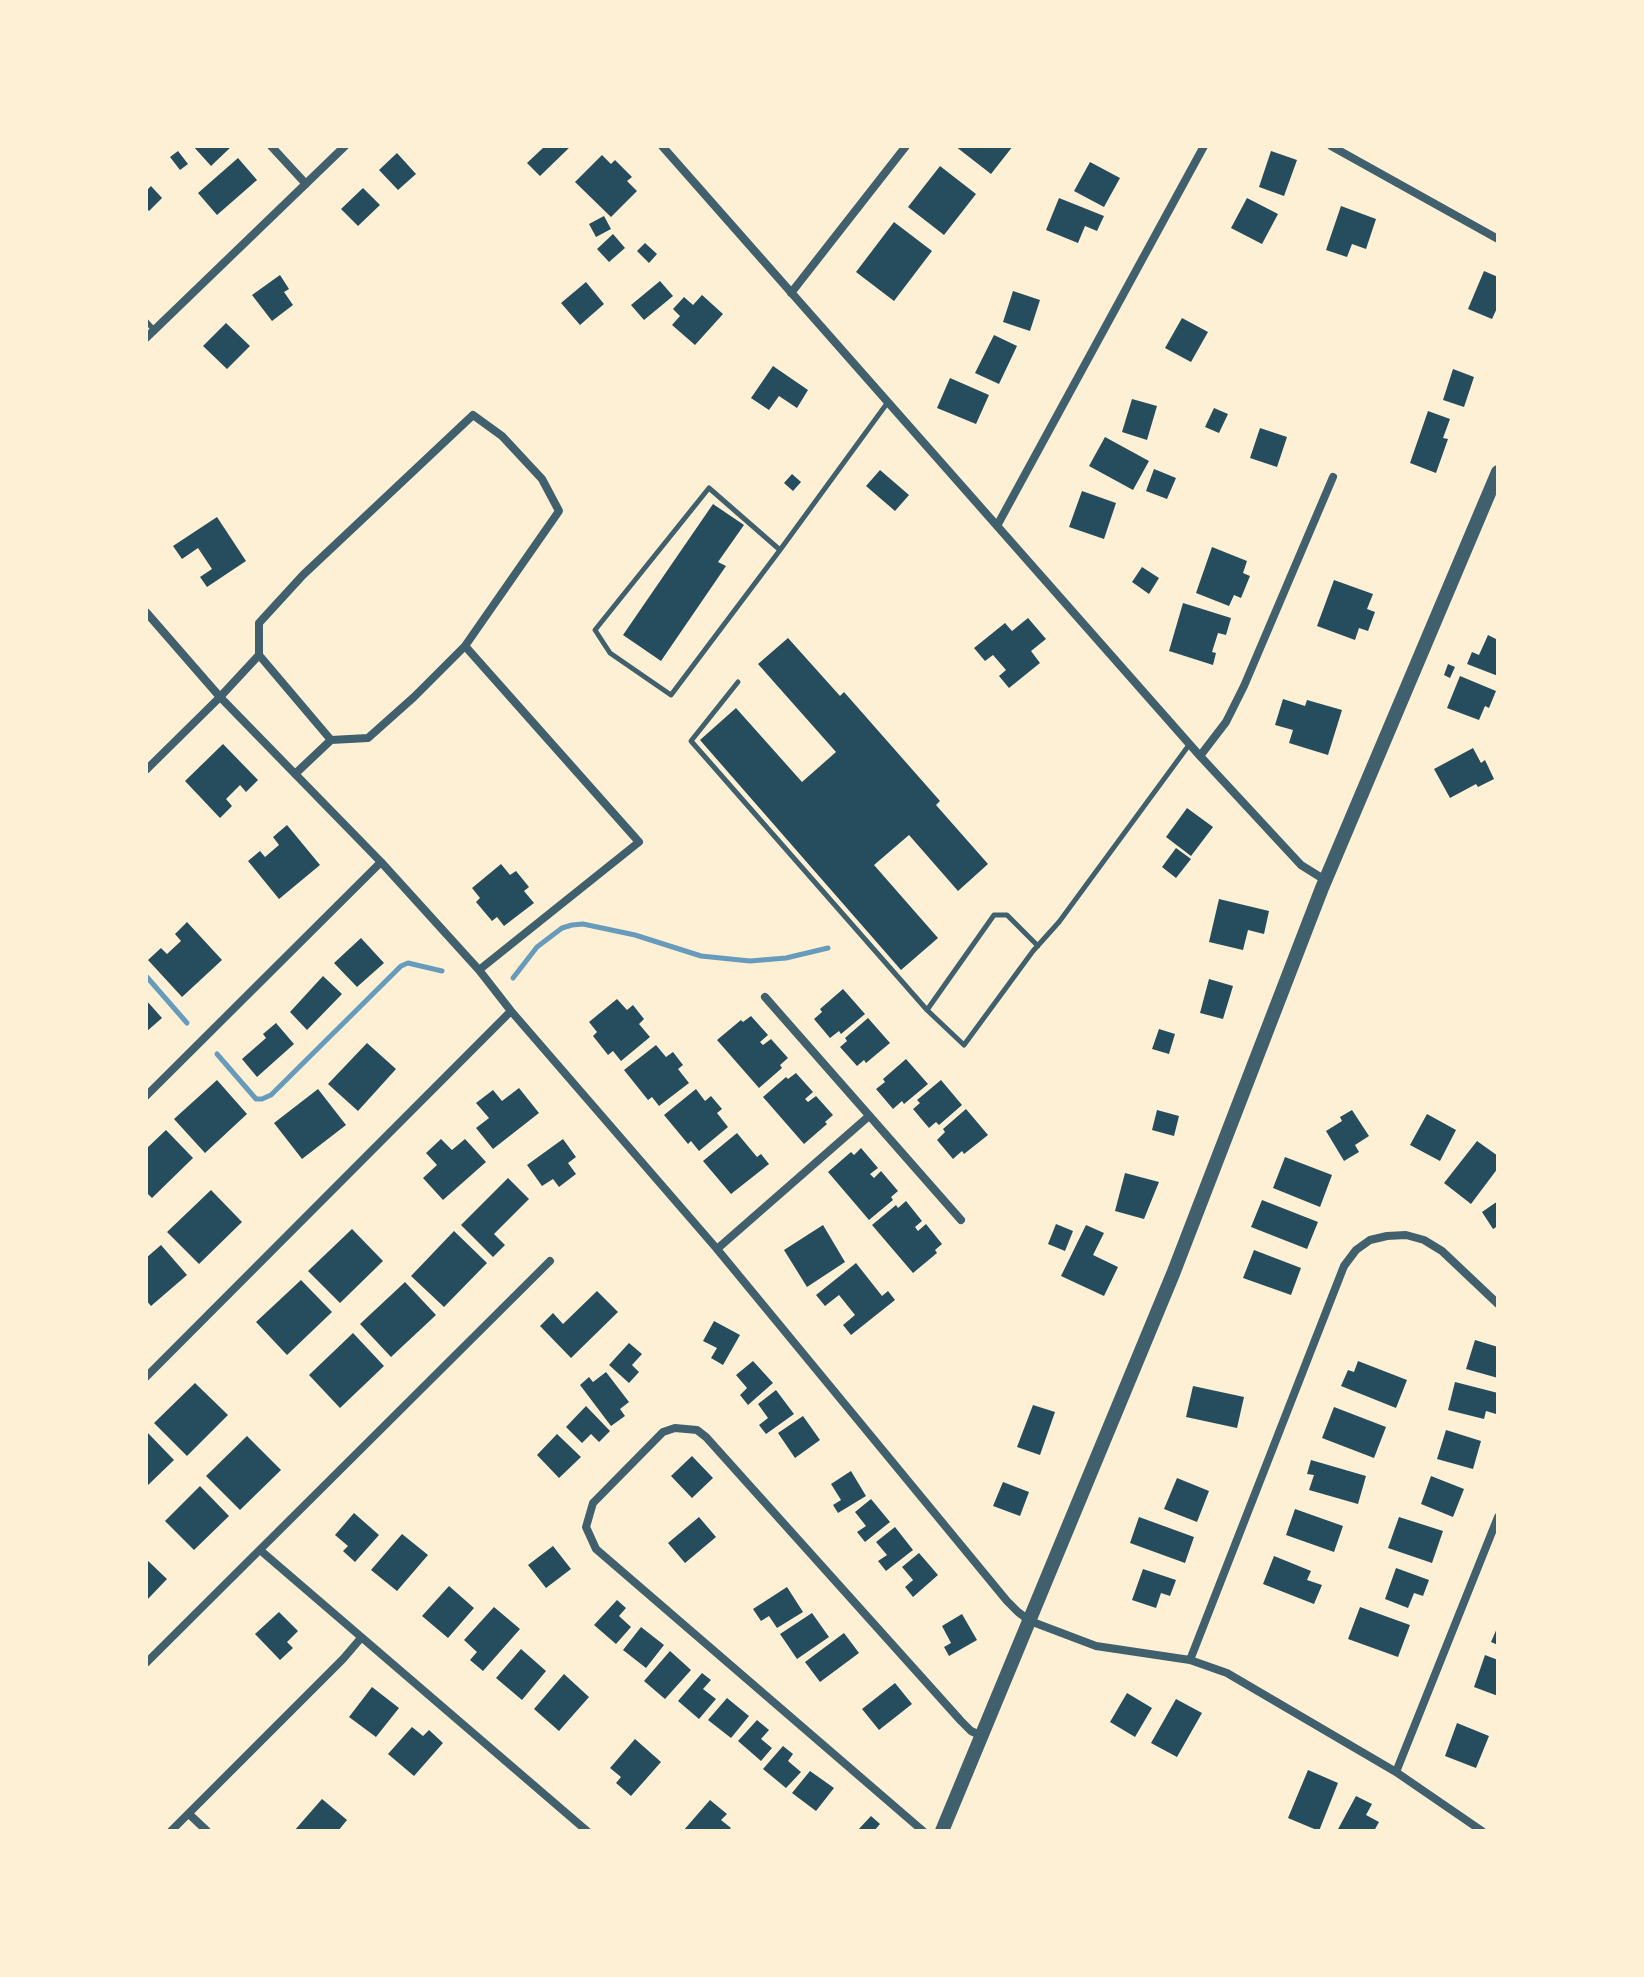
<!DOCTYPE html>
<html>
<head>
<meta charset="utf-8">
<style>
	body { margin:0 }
	#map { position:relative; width:1644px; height:1977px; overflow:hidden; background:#fdf0d5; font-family:"PT Sans",sans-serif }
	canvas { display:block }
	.frame { position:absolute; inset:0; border:148px solid #fdf0d5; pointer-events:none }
</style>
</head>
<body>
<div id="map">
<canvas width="1644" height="1977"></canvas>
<div class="frame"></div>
</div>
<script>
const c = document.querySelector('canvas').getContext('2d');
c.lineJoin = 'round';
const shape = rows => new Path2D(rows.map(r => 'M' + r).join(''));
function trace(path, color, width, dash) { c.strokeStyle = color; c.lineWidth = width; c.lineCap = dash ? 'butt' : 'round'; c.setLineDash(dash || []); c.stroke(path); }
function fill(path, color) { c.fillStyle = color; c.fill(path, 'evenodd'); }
trace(shape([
	[146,976,187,1023],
	[513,978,537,947,562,928,572,925,583,924,635,935,701,956,750,961,786,958,828,948],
	[217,1054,256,1099,262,1099,271,1095,401,966,408,963,442,971]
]), '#669bbc', 5);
fill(shape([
	[193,146,232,146,211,166],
	[545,146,571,146,540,176,527,163],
	[955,146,1013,146,991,174],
	[178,151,188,164,180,170,170,157],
	[1271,151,1297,160,1284,196,1259,187],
	[397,153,416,174,398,190,379,170],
	[602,155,611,164,615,160,632,177,627,181,637,191,611,217,575,182],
	[238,158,257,180,217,215,198,193],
	[1090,162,1120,178,1104,207,1074,191],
	[940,166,976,194,944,235,908,207],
	[151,186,162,198,149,211,146,208,146,191],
	[363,188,380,205,358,226,341,209],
	[1059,198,1104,216,1097,231,1085,226,1078,243,1046,230],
	[1247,198,1278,214,1262,244,1231,228],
	[1341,206,1376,219,1366,249,1352,244,1347,257,1326,250],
	[604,216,611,229,596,237,589,224],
	[894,222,932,251,894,301,856,272],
	[613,234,625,248,609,262,597,249],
	[645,243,657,254,649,263,637,251],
	[1484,271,1498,277,1498,306,1492,319,1468,309],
	[280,275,289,289,284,292,293,305,272,321,252,295],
	[660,281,673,296,644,320,631,305],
	[586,282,604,304,580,325,561,303],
	[1013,291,1040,300,1030,331,1003,322],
	[702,295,723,314,695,345,672,325,680,316,673,309,684,297,693,305],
	[1182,318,1208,332,1191,362,1165,348],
	[226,323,250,346,227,369,203,346],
	[994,335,1017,346,999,384,975,373],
	[773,366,808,390,797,408,779,396,769,410,751,398],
	[1453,369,1474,377,1464,407,1443,400],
	[950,378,989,395,976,424,937,408],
	[1132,399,1157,406,1147,440,1122,432],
	[1214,408,1228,414,1219,433,1205,427],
	[1428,411,1450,419,1443,438,1448,439,1436,473,1410,463],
	[1260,428,1287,437,1277,467,1250,458],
	[1105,437,1149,461,1133,490,1089,466],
	[1154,469,1176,478,1167,499,1146,491],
	[880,470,909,495,895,511,866,486],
	[792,474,801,482,793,491,784,483],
	[1082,491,1116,503,1104,539,1069,527],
	[713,504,744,525,718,562,726,566,661,661,623,635],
	[217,517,246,561,207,587,200,577,212,569,198,548,182,559,173,546],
	[1212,547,1247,561,1243,573,1250,576,1241,598,1234,595,1229,606,1196,593],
	[1142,567,1159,578,1149,594,1132,582],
	[1334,580,1373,594,1367,609,1375,612,1368,631,1359,628,1355,640,1317,626],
	[1183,603,1231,618,1226,635,1218,633,1212,652,1216,653,1213,665,1169,651],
	[1028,618,1046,639,1031,651,1040,663,1009,688,999,676,1006,670,993,655,985,661,974,648,1005,623,1012,631],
	[1488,635,1498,640,1498,676,1467,664,1472,652,1479,655],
	[788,638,840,696,844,692,940,801,936,805,988,864,958,891,909,835,874,865,938,938,901,970,700,740,736,708,802,782,836,752,758,664],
	[1448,664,1455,667,1450,678,1444,675],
	[1460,676,1496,691,1489,708,1485,706,1479,720,1447,708],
	[1283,699,1305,706,1307,700,1342,710,1328,755,1289,743,1293,730,1275,725],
	[223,744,258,780,246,792,240,785,226,799,232,806,220,818,185,781],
	[1473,748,1481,763,1485,760,1494,779,1478,787,1476,784,1450,798,1434,769],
	[1187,808,1213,827,1191,856,1166,837],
	[287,825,320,865,279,899,248,861,260,851,265,857,279,845,273,837],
	[1176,848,1191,859,1176,878,1162,867],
	[501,864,510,875,516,871,529,887,524,891,534,903,504,926,497,917,492,921,476,902,480,898,472,888],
	[1219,899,1269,911,1264,934,1248,930,1243,950,1209,942],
	[187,922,222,960,182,997,148,960,161,948,167,954,181,941,175,934],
	[361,938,384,963,357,987,334,963],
	[323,976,342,994,307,1030,290,1012],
	[1209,979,1233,986,1223,1019,1200,1013],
	[843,989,865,1014,841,1034,839,1031,830,1038,814,1019,822,1012,820,1009],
	[617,999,627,1010,633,1005,644,1019,639,1024,650,1037,621,1061,613,1051,608,1055,593,1036,597,1032,589,1022],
	[146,1000,162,1018,146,1032],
	[751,1016,768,1035,760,1042,763,1045,771,1039,788,1058,780,1065,782,1068,759,1088,717,1040,741,1020,743,1022],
	[868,1018,890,1043,866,1063,864,1060,857,1066,840,1047,847,1041,845,1038],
	[276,1023,294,1044,257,1077,242,1059,266,1038,263,1034],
	[1159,1029,1175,1034,1169,1054,1152,1049],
	[367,1043,396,1069,358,1111,328,1084],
	[656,1045,666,1057,673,1052,683,1065,678,1069,689,1083,659,1106,652,1097,648,1100,624,1070],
	[906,1059,928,1084,904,1104,902,1101,893,1109,876,1089,885,1082,883,1079],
	[796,1073,813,1092,805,1099,808,1102,816,1096,833,1115,825,1122,827,1124,804,1144,763,1097,786,1077,788,1079],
	[217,1080,247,1114,205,1153,174,1119],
	[941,1080,962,1105,939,1125,936,1122,929,1128,913,1109,920,1103,917,1100],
	[519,1088,539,1113,493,1149,476,1128,489,1118,476,1103,493,1090,502,1101],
	[318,1089,346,1125,302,1159,274,1123],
	[696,1089,705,1101,711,1096,722,1109,717,1113,728,1127,699,1151,691,1141,688,1144,664,1115],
	[966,1109,988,1135,964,1154,962,1151,953,1159,937,1140,945,1132,943,1129],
	[1157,1110,1179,1116,1174,1136,1152,1130],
	[1352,1110,1369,1136,1355,1145,1359,1152,1344,1161,1326,1131,1342,1121,1340,1117],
	[1427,1114,1456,1130,1440,1161,1410,1145],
	[166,1130,193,1158,152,1198,146,1192,146,1149],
	[737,1133,757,1157,761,1154,769,1164,731,1194,703,1161],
	[441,1139,452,1150,465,1139,486,1162,443,1200,423,1178,437,1165,426,1153],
	[563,1139,576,1157,568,1163,576,1174,559,1187,553,1179,542,1186,527,1165],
	[1477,1141,1498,1156,1498,1168,1471,1204,1444,1183],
	[861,1148,878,1168,870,1174,874,1178,881,1171,898,1191,891,1197,893,1200,869,1220,828,1172,851,1152,854,1155],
	[1285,1157,1332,1175,1320,1207,1273,1188],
	[1125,1173,1159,1182,1144,1219,1115,1211],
	[508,1178,529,1199,494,1234,505,1245,493,1257,461,1225],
	[211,1190,242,1222,199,1264,167,1232],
	[1262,1200,1318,1222,1307,1249,1251,1227],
	[906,1201,922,1221,915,1227,918,1231,926,1224,942,1244,935,1250,937,1253,913,1273,872,1225,896,1205,898,1208],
	[1498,1201,1498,1226,1493,1229,1482,1212],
	[1056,1224,1073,1231,1065,1251,1048,1244],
	[823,1225,845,1262,807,1287,784,1250],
	[1086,1225,1104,1233,1093,1255,1118,1267,1104,1296,1061,1276],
	[352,1229,383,1261,340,1303,308,1271],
	[454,1231,487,1263,444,1307,411,1276],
	[161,1245,187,1275,151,1306,146,1300,146,1258],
	[1254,1250,1301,1268,1291,1295,1243,1278],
	[856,1263,882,1296,888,1291,895,1300,851,1335,843,1325,855,1315,839,1295,825,1306,816,1295],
	[301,1280,332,1312,287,1355,256,1322],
	[405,1282,436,1315,391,1357,360,1324],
	[597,1291,618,1312,571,1358,540,1326,553,1313,563,1324],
	[714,1321,740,1335,723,1365,711,1358,717,1348,703,1341],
	[353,1333,384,1366,340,1408,309,1375],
	[1475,1340,1498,1347,1498,1378,1466,1369],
	[629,1343,642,1354,632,1365,639,1372,629,1383,609,1365],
	[753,1361,773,1383,748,1405,740,1395,747,1388,736,1375],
	[1358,1361,1407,1380,1396,1408,1341,1386,1348,1370,1354,1372],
	[606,1372,629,1402,620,1409,625,1416,611,1426,580,1385,589,1377,593,1382],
	[1455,1382,1498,1393,1496,1414,1486,1411,1484,1419,1448,1410],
	[195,1383,228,1415,187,1456,154,1423],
	[1193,1386,1244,1397,1237,1428,1186,1417],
	[776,1390,794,1414,766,1434,759,1425,768,1418,758,1404],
	[1033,1405,1055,1412,1040,1455,1017,1447],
	[586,1406,610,1431,599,1442,591,1434,582,1443,566,1427],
	[1334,1407,1386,1427,1374,1458,1322,1438],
	[803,1416,820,1440,795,1458,778,1433],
	[1446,1430,1481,1441,1473,1469,1437,1459],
	[146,1431,174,1460,146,1487],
	[557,1434,581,1457,559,1478,537,1455],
	[247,1436,281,1470,240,1510,206,1476],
	[692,1456,713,1478,692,1498,671,1476],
	[1311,1460,1366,1476,1358,1504,1309,1490,1314,1475,1307,1474],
	[851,1471,866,1496,838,1513,833,1505,841,1500,831,1484],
	[1431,1476,1464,1489,1453,1517,1421,1504],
	[1177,1478,1209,1491,1197,1522,1164,1509],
	[1003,1482,1029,1492,1020,1516,993,1506],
	[200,1486,229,1516,194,1550,165,1521],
	[871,1499,890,1522,865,1542,857,1532,866,1526,855,1512],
	[1295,1509,1343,1526,1334,1552,1286,1535],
	[354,1513,379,1535,355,1562,343,1551,348,1546,335,1535],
	[699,1517,716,1537,685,1563,668,1543],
	[1139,1517,1194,1537,1185,1563,1130,1543],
	[1399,1517,1443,1531,1432,1563,1388,1548],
	[895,1527,913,1550,886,1571,878,1561,887,1555,876,1542],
	[402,1534,428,1555,397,1591,371,1570],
	[553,1546,571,1569,546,1588,528,1565],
	[919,1553,938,1575,913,1597,905,1587,913,1580,902,1567],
	[1274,1556,1311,1571,1307,1580,1322,1585,1314,1604,1263,1584],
	[146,1559,167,1579,146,1601],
	[1396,1568,1429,1580,1423,1596,1414,1593,1408,1608,1385,1599],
	[1143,1569,1176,1580,1170,1596,1161,1593,1156,1608,1132,1600],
	[449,1586,474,1608,448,1638,422,1616],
	[787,1587,803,1612,777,1628,769,1616,761,1621,753,1609],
	[617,1600,626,1608,619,1616,631,1627,616,1644,594,1625],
	[494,1607,520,1629,483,1671,470,1660,477,1652,464,1640],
	[1360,1607,1410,1625,1398,1657,1348,1639],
	[279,1612,298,1631,287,1642,293,1648,280,1660,255,1634],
	[812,1613,829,1637,797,1659,780,1634],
	[962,1614,977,1640,949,1656,944,1647,951,1643,942,1626],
	[1498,1626,1498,1645,1491,1642],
	[641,1627,664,1645,646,1668,623,1650],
	[844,1633,859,1653,820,1682,805,1662],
	[521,1649,546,1671,522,1700,496,1678],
	[670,1651,691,1670,665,1699,644,1681],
	[1485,1655,1498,1660,1498,1696,1474,1687],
	[702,1673,711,1680,703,1689,716,1699,699,1719,678,1701],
	[564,1674,589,1697,559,1731,534,1709],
	[895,1683,912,1704,879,1730,862,1709],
	[372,1687,399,1708,376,1737,349,1717],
	[1127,1693,1152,1708,1135,1737,1110,1722],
	[727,1698,749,1716,731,1738,708,1720],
	[1176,1699,1202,1713,1177,1757,1151,1743],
	[757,1720,769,1730,761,1739,772,1748,761,1761,738,1741],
	[1457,1723,1489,1736,1476,1768,1445,1756],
	[412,1727,423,1736,429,1730,443,1743,414,1776,388,1754],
	[635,1739,661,1762,631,1796,616,1783,621,1777,610,1768],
	[783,1746,793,1754,788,1761,801,1772,786,1788,763,1769],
	[1308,1770,1338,1783,1319,1831,1288,1818],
	[810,1771,834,1788,816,1811,792,1793],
	[1356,1796,1372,1804,1366,1815,1379,1822,1374,1831,1337,1831],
	[322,1799,347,1820,338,1831,294,1831],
	[710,1800,727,1814,721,1820,731,1828,728,1831,683,1831],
	[871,1816,880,1824,874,1831,857,1831]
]), '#264d5e');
trace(shape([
	[146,321,154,330],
	[780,550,709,488,595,630,610,653,671,695,780,550,888,402],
	[738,682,691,741,927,1010,964,1045,1033,951,1059,922,1189,745],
	[927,1010,994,915,1007,915,1038,946]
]), '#3f606c', 5);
trace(shape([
	[271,146,306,184],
	[662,146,1200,756,1301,865,1325,880],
	[1331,146,1498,239],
	[791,293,906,146],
	[146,338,345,146],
	[998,524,1204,146],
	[146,612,220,697,381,862,479,970,511,1011,717,1249,1007,1601,1018,1612,1030,1621,1096,1646,1190,1660,1227,1673,1396,1772,1482,1831],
	[465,646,639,842,479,970],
	[259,655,331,740],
	[1200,756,1226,722,1244,686,1333,477],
	[146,770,220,697,259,655,259,623,303,575,473,415,502,436,542,479,559,511,465,646,414,697,368,738,331,740,295,774],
	[765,997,961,1220],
	[146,1096,381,862],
	[717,1249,869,1116],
	[146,1377,511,1011],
	[260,1550,587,1831],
	[1190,1660,1344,1266,1356,1250,1370,1240,1387,1236,1406,1235,1424,1240,1442,1251,1498,1304],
	[146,1663,550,1261],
	[1396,1772,1498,1517],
	[189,1814,207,1831],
	[171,1831,343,1659,361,1638],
	[923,1831,596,1549,586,1527,593,1503,663,1432,675,1428,697,1430,706,1437,961,1721,971,1731,982,1736]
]), '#3f606c', 8);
trace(shape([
	[942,1831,1173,1274,1322,888,1498,472]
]), '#3f606c', 14);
</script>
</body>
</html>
